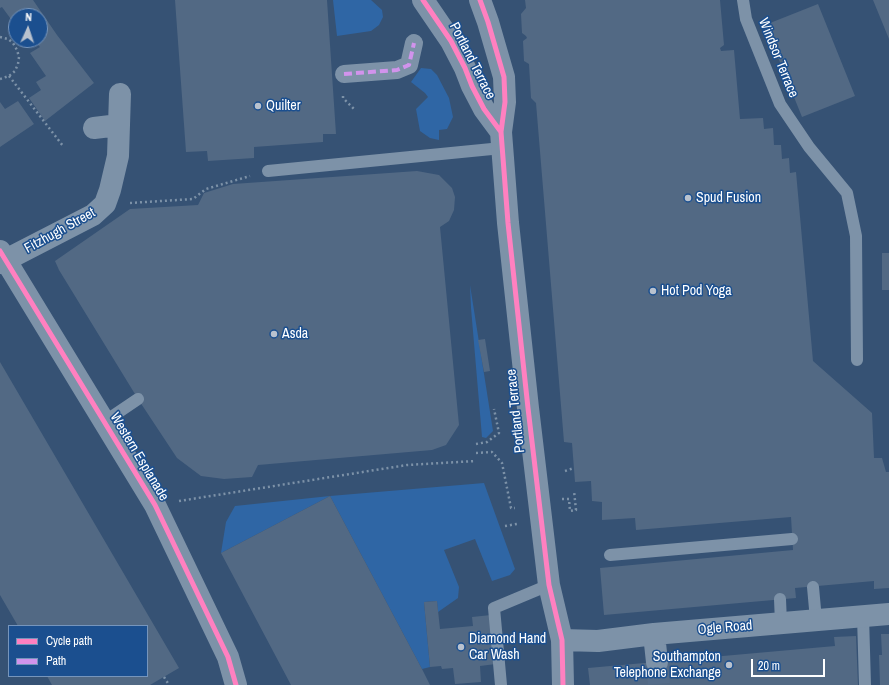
<!DOCTYPE html>
<html>
<head>
<meta charset="utf-8">
<style>
	body { margin:0 }
	#map { position:relative; width:889px; height:685px; overflow:hidden; background:#365274; font-family:"Archivo Narrow",sans-serif }
	canvas { display:block }
	.legend { position:absolute; left:8px; top:625px; width:140px; height:52px; box-sizing:border-box; background:#1b4f8f; border:1px solid #7695bc; margin:0; padding:5px 7px; list-style:none; font-size:12px; color:#fff }
	.legend li { display:flex; align-items:center; gap:8px; height:20px }
	.legend b { width:20px; border:1px solid #7695bc }
	.north { position:absolute; left:8px; top:8px; width:40px; height:40px; box-sizing:border-box; background:#1b4f8f; border:1px solid #7695bc; border-radius:50%; rotate:3deg; font-size:11px; font-weight:700; line-height:16px; text-align:center; color:#fff }
	.north::after { content:''; display:block; margin:auto; width:14px; height:18px; background:#b9c2ce; clip-path:polygon(50% 0,100% 100%,50% 72%,0 100%) }
	.scale { position:absolute; left:751px; top:659px; width:74px; height:18px; box-sizing:border-box; border:2px solid #fff; border-top:0; padding-left:5px; font-size:12px; line-height:14px; white-space:nowrap; color:#fff; -webkit-text-stroke:3px #1b4f8f; paint-order:stroke }
</style>
</head>
<body>
<div id="map">
<canvas width="889" height="685"></canvas>
<ul class="legend">
<li><b style="height:5px;background:#ff80c0"></b>Cycle path</li>
<li><b style="height:5px;background:#d193ec"></b>Path</li>
</ul>
<div class="north">N</div>
<div class="scale">20 m</div>
</div>
<script>
const c = document.querySelector('canvas').getContext('2d');
c.lineJoin = 'round';
function fill(path, color) { c.fillStyle = color; c.fill(path, 'evenodd'); }
const shape = rows => new Path2D(rows.map(r => 'M' + r).join(''));
function trace(path, color, width, dash) { c.strokeStyle = color; c.lineWidth = width; c.lineCap = dash ? 'butt' : 'round'; c.setLineDash(dash || []); c.stroke(path); }
function drawText(font, color, halo, rows, align = 'center') {
  c.font = font + ' "Archivo Narrow",sans-serif'; c.lineWidth = 3; c.setLineDash([]); c.textBaseline = 'middle'; c.strokeStyle = halo; c.fillStyle = color; for (const [text, x, y, turn = 0] of rows) {
    c.save(); c.translate(x, y); c.rotate((+turn || 0) * Math.PI / 180); c.textAlign = isNaN(turn) ? turn : align; if (halo) c.strokeText(text, 0, 0); c.fillText(text, 0, 0); c.restore();
  }
}
fill(shape([
	[333,0,371,0,382,10,383,17,379,25,371,31,337,36],
	[421,68,431,69,437,75,449,98,453,117,447,129,439,130,439,140,430,138,420,131,416,109,428,97,425,93,411,82],
	[470,285,493,431,486,438,482,437,471,308],
	[484,483,515,569,510,575,492,581,475,539,444,550,459,587,458,598,438,612,437,601,424,602,430,667,422,669,330,496,221,553,226,522,235,506,330,496]
]), '#2f66a5');
fill(shape([
	[0,0,33,0,57,35,94,83,45,121,29,98,41,90,36,82,46,76,30,53,40,47,34,40,40,40,40,16,16,16,16,26,2,7,0,8],
	[175,0,327,0,336,134,323,134,323,142,254,147,254,158,208,161,207,151,186,152],
	[525,0,720,0,724,45,720,48,721,51,734,50,740,119,763,118,764,129,773,128,774,145,781,145,782,159,789,158,790,173,796,172,813,361,872,413,874,458,882,458,886,472,889,472,889,588,874,589,874,581,795,588,796,598,604,615,600,568,793,550,791,517,636,530,635,518,602,520,602,502,592,501,591,481,575,482,572,443,564,442,536,103,531,98,529,64,524,61,523,41,527,38,526,36,522,33,521,14,526,8],
	[873,0,889,0,889,39],
	[818,4,855,96,802,117,765,25],
	[18,101,34,124,0,147,0,102,5,109],
	[417,171,439,175,452,188,455,197,454,210,449,221,440,227,459,425,446,445,432,450,258,465,252,477,224,479,201,476,177,458,138,399,59,270,55,261,130,209,198,205,204,193,233,184],
	[882,253,889,253,889,290,882,290],
	[485,339,490,371,484,372,478,340],
	[0,362,179,668,150,685,52,685,47,676,147,676,147,626,18,626,0,595],
	[330,496,422,669,430,685,291,685,221,553],
	[437,601,440,629,473,626,472,617,491,615,496,664,480,666,481,682,455,684,453,668,442,669,441,666,430,667,424,602],
	[881,634,889,634,889,685,880,685,879,655,882,655],
	[856,636,858,685,590,685,588,668,835,646,834,637]
]), '#526984');
trace(shape([
	[657,662,659,685]
]), '#546c89', 22, [22, 11]);
trace(shape([
	[0,37,8,39,13,43,17,50,19,57,18,64,15,71,9,76,0,79],
	[9,76,63,146],
	[343,96,343,98,354,109],
	[130,203,193,199,206,189,250,176],
	[476,444,487,442,499,433,494,409],
	[476,453,492,452,502,463,511,508,515,508],
	[565,471,574,468],
	[562,499,569,499,570,511,576,510,574,491],
	[179,501,407,465,476,461],
	[505,526,517,524,517,522],
	[164,677,169,685]
]), '#7d92a8', 2.5, [2, 3]);
trace(shape([
	[743,0,746,19,780,104,809,147,847,193,856,236,857,360],
	[268,171,502,148],
	[104,422,138,399],
	[610,555,792,539],
	[813,587,816,620],
	[780,599,781,623],
	[863,616,865,685],
	[501,685,494,608,549,585]
]), '#7d92a8', 12);
trace(shape([
	[344,74,397,70,409,65,414,43]
]), '#7d92a8', 18);
trace(shape([
	[423,0,451,41,465,68,472,86,484,109,501,132],
	[480,0,488,22,504,77,505,102,501,132,508,223,528,408,549,585,562,640,563,685],
	[94,128,119,125],
	[0,251,155,505,228,657,236,685],
	[0,263,93,215,105,204,110,190,118,156,120,94],
	[654,634,657,662],
	[562,640,598,641,654,634,889,614]
]), '#7d92a8', 22);
trace(shape([
	[344,74,397,70,409,65,414,43]
]), '#d193ec', 4, [8, 4]);
trace(shape([
	[423,0,451,41,465,68,472,86,484,109,501,132],
	[480,0,488,22,504,77,505,102,501,132,508,223,528,408,549,585,562,640,563,685],
	[0,251,155,505,228,657,236,685]
]), '#ff80c0', 5);
for (const [x, y, r, color] of [
	[258,106,4,"#b9c2ce"],
	[688,198,4,"#b9c2ce"],
	[653,291,4,"#b9c2ce"],
	[274,334,4,"#b9c2ce"],
	[461,647,4,"#b9c2ce"],
	[729,665,4,"#b9c2ce"]
]) { const dot = new Path2D(); dot.arc(x, y, r, 0, 2 * Math.PI); c.fillStyle = color; c.fill(dot); trace(dot, '#1b4f8f', 1.5); }
drawText('14px', '#fff', '#1b4f8f', [
	["Windsor Terrace",778,58,68],
	["Portland Terrace",472,61,63],
	["Fitzhugh Street",60,231,-29],
	["Portland Terrace",516,411,-96],
	["Western Esplanade",139,457,59],
	["Ogle Road",725,628,-5]
]);
drawText('14px', '#fff', '#1b4f8f', [
	["Quilter",266,106],
	["Spud Fusion",696,198],
	["Hot Pod Yoga",661,291],
	["Asda",282,334],
	["Diamond Hand",469,639],
	["Car Wash",469,655],
	["Southampton",721,657,"right"],
	["Telephone Exchange",721,673,"right"]
], 'left');
</script>
</body>
</html>
